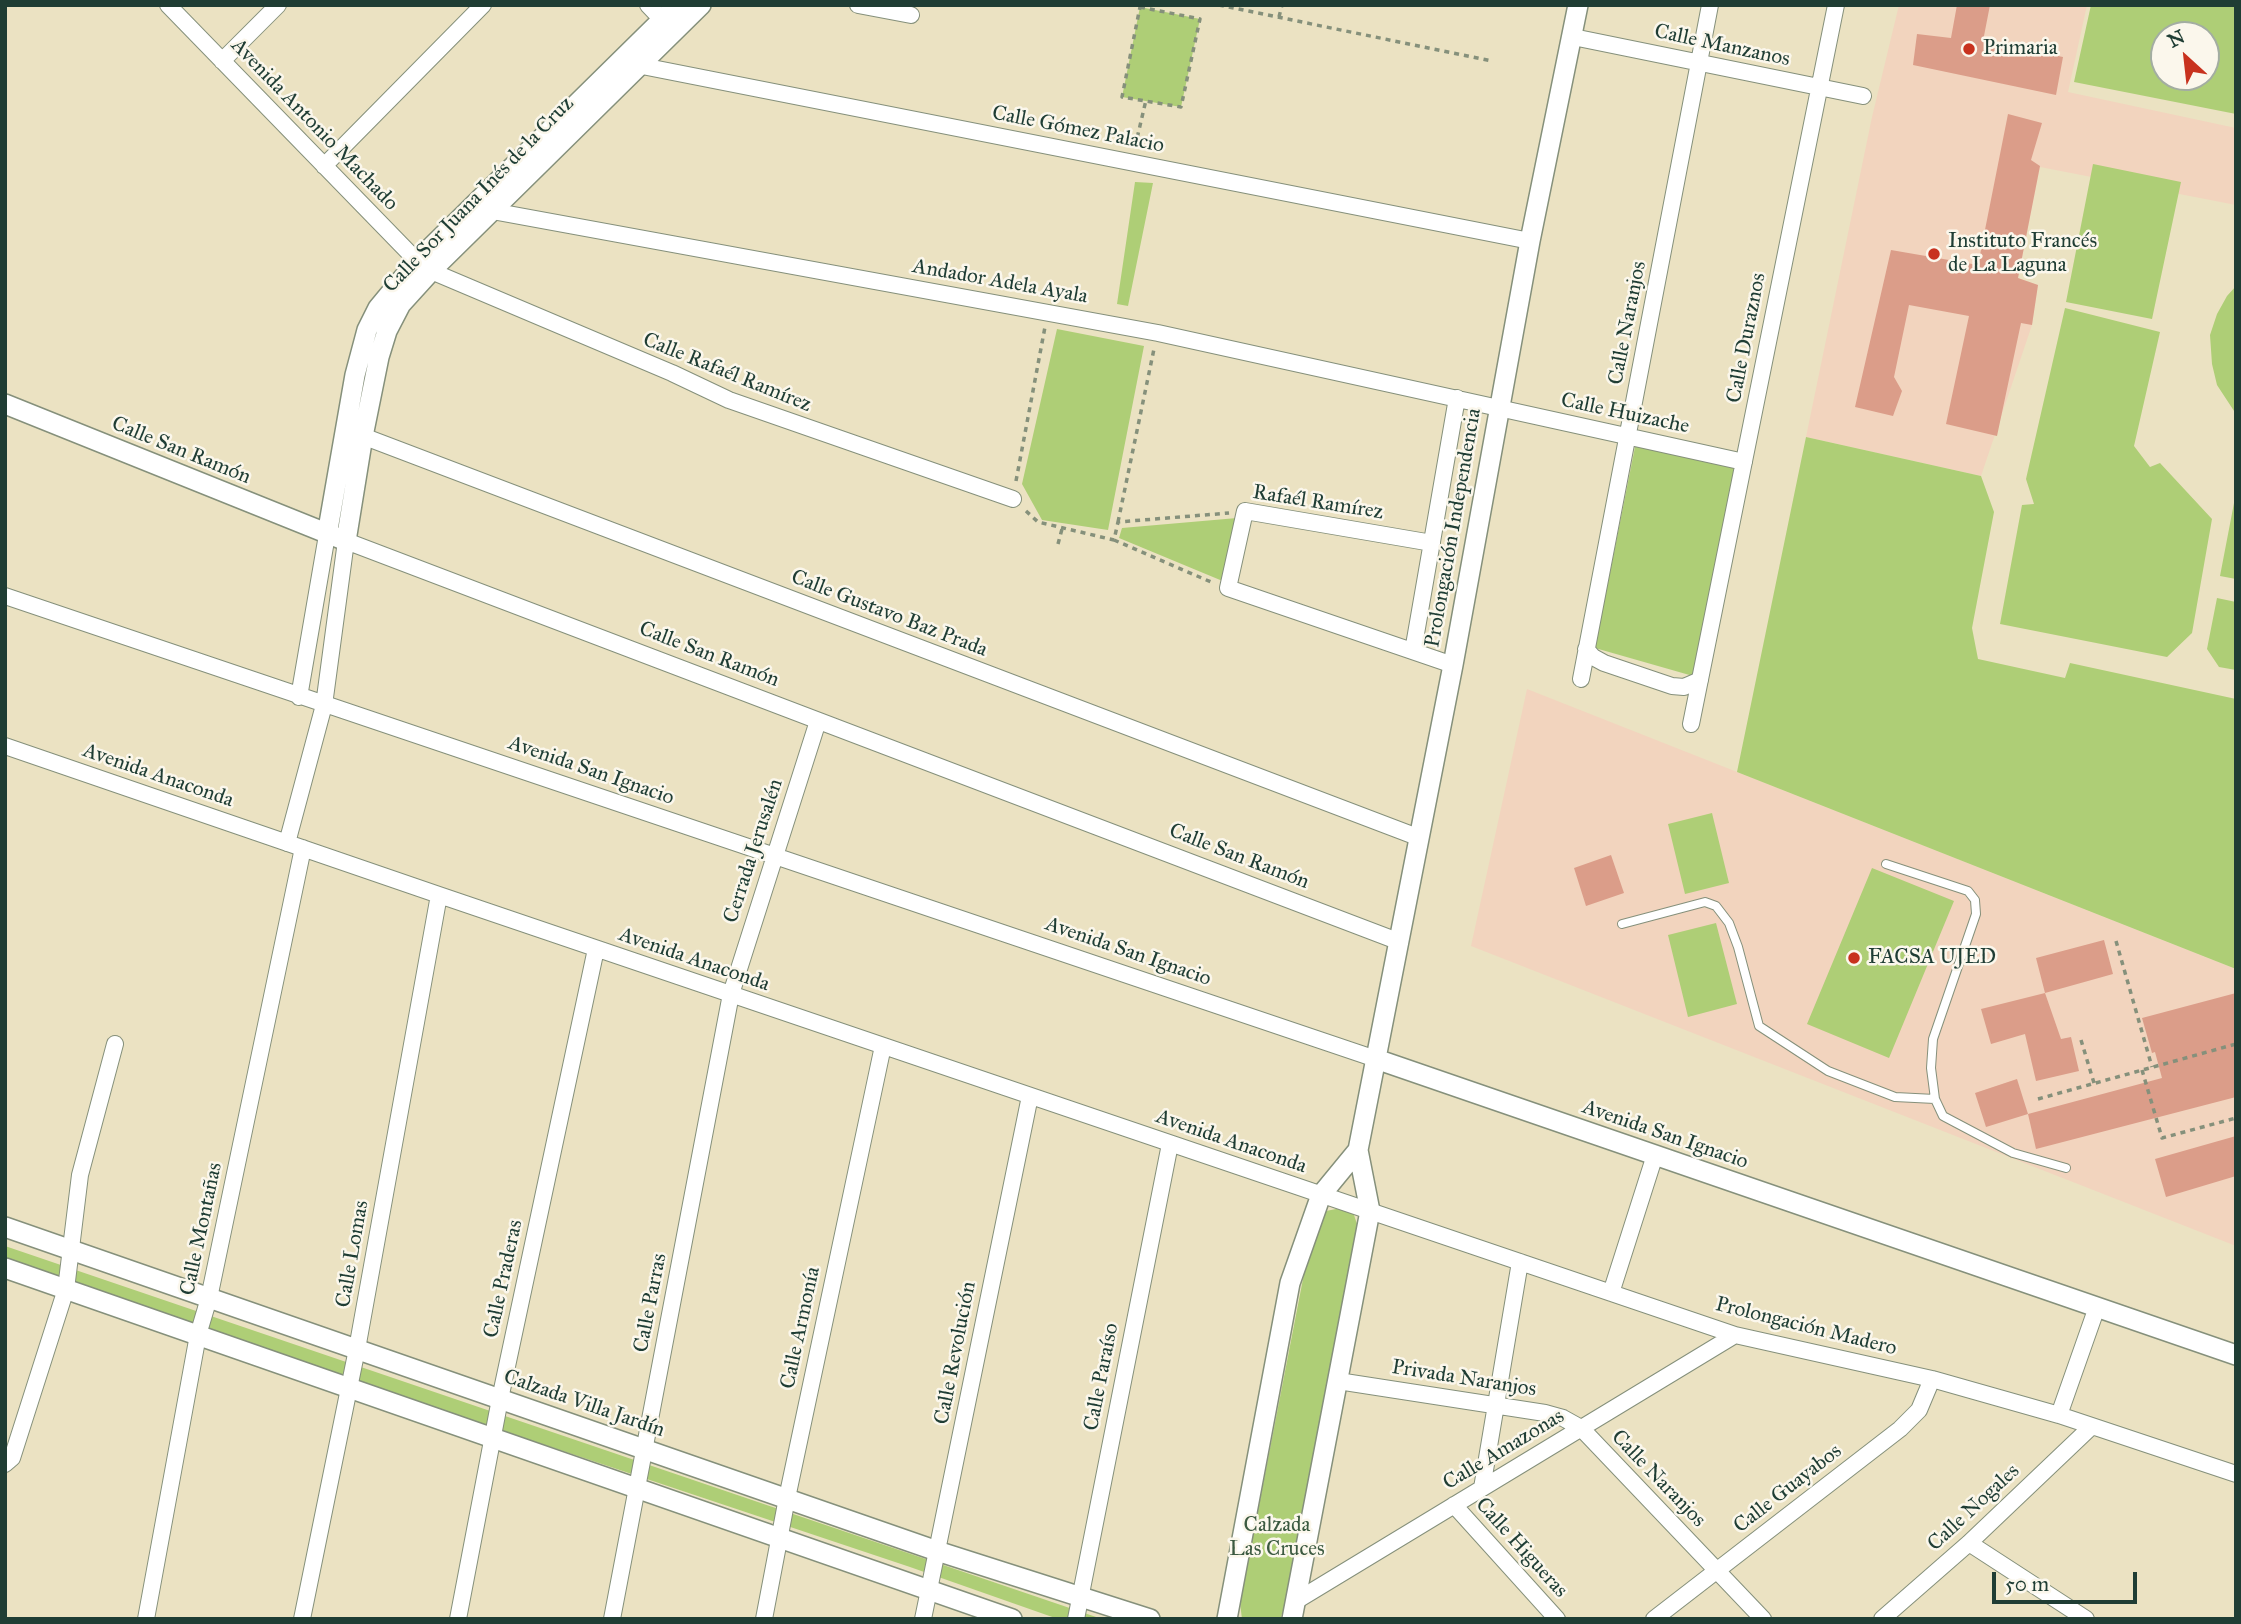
<!DOCTYPE html>
<html>
<head>
<meta charset="utf-8">
<style>
	body { margin:0 }
	#map { position:relative; width:2241px; height:1624px; overflow:hidden; background:#ebe2c2; font-family:"IM FELL Great Primer",serif }
	canvas { display:block }
	.frame { position:absolute; inset:0; border:7px solid #1f3d34; pointer-events:none }
	.north { position:absolute; left:2150px; top:21px; width:70px; height:70px; box-sizing:border-box; background:#fbf7ec; border:2px solid #a3ada2; border-radius:50%; rotate:333deg; font-size:19px; font-weight:700; line-height:28px; text-align:center; color:#1f3d34 }
	.north::after { content:''; display:block; margin:auto; width:24px; height:32px; background:#c8321e; clip-path:polygon(50% 0,100% 100%,50% 72%,0 100%) }
	.scale { position:absolute; left:1992px; top:1572px; width:145px; height:32px; box-sizing:border-box; border:4px solid #1f3d34; border-top:0; padding-left:9px; font-size:21px; line-height:24px; white-space:nowrap; color:#1f3d34; -webkit-text-stroke:5px #fbf7ec; paint-order:stroke }
</style>
</head>
<body>
<div id="map">
<canvas width="2241" height="1624"></canvas>
<div class="frame"></div>
<div class="north">N</div>
<div class="scale">50 m</div>
</div>
<script>
const c = document.querySelector('canvas').getContext('2d');
c.lineJoin = 'round';
function fill(path, color) { c.fillStyle = color; c.fill(path, 'evenodd'); }
const shape = rows => new Path2D(rows.map(r => 'M' + r).join(''));
function trace(path, color, width, dash) { c.strokeStyle = color; c.lineWidth = width; c.lineCap = dash ? 'butt' : 'round'; c.setLineDash(dash || []); c.stroke(path); }
function drawText(font, color, halo, rows, align = 'center') {
  c.font = font + ' "IM FELL Great Primer",serif'; c.lineWidth = 5; c.setLineDash([]); c.textBaseline = 'middle'; c.strokeStyle = halo; c.fillStyle = color; for (const [text, x, y, turn = 0] of rows) {
    c.save(); c.translate(x, y); c.rotate((+turn || 0) * Math.PI / 180); c.textAlign = isNaN(turn) ? turn : align; if (halo) c.strokeText(text, 0, 0); c.fillText(text, 0, 0); c.restore();
  }
}
fill(shape([
	[1899,5,2087,5,2068,92,2236,128,2236,205,2040,167,2018,278,2038,285,2032,325,1981,476,1806,437,1872,117],
	[1527,689,2236,969,2236,1246,1471,946]
]), '#f2d4be');
fill(shape([
	[2091,5,2236,5,2236,114,2074,82],
	[2164,35,2206,35,2206,77,2164,77],
	[1140,7,1200,19,1181,107,1122,97],
	[2093,164,2181,182,2152,319,2066,302],
	[1135,182,1153,183,1128,306,1117,304],
	[2236,286,2236,414,2217,385,2212,364,2210,335,2217,314,2227,296],
	[2065,308,2160,332,2134,446,2150,467,2160,463,2212,519,2192,633,2167,657,2000,624,2022,505,2034,504,2026,479],
	[1057,329,1144,346,1108,530,1042,520,1022,484],
	[1637,437,1738,460,1693,676,1595,648],
	[1806,437,1981,476,1994,512,1972,628,1978,659,2065,678,2070,663,2236,699,2236,969,1737,772],
	[2234,503,2236,503,2236,579,2220,576],
	[1237,518,1225,582,1119,538,1122,528],
	[2217,598,2236,602,2236,670,2219,667,2207,649],
	[1712,813,1729,883,1685,894,1668,824],
	[1872,868,1954,901,1889,1058,1807,1024],
	[1716,923,1737,1004,1688,1017,1668,935],
	[1346,1207,1354,1215,1359,1230,1289,1596,1280,1619,1242,1619,1240,1603,1310,1243,1318,1221,1326,1211],
	[5,1246,1102,1619,1058,1619,910,1567,213,1334,189,1322,72,1286,5,1263]
]), '#aece76');
fill(shape([
	[1957,5,1990,5,1983,41,2063,57,2056,95,1913,65,1917,34,1951,38],
	[2008,114,2042,123,2031,160,2040,166,2018,278,2038,285,2032,325,2021,323,1997,436,1946,424,1969,316,1909,305,1894,377,1902,391,1893,416,1855,407,1891,250,1978,265],
	[1611,855,1624,893,1586,906,1574,868],
	[2104,940,2113,974,2045,993,2036,958],
	[2045,993,2061,1039,2071,1037,2079,1071,2036,1081,2025,1034,1991,1044,1981,1009],
	[2236,993,2236,1097,2036,1149,2028,1114,2162,1078,2155,1052,2152,1053,2142,1018],
	[2017,1079,2028,1114,1986,1127,1975,1093],
	[2236,1136,2236,1176,2166,1197,2155,1159]
]), '#db9d89');
const service = shape([
	[1886,864,1968,891,1975,900,1976,914,1933,1039,1931,1068,1935,1099,1943,1116,2013,1153,2066,1168],
	[1622,924,1705,902,1716,906,1729,923,1738,947,1759,1026,1828,1071,1895,1097,1935,1099]
]);
const minor = shape([
	[168,5,417,261,431,271,672,373,729,400,1013,499],
	[648,5,668,26],
	[858,5,911,15],
	[1573,37,1863,96],
	[222,61,278,5],
	[632,64,1530,241],
	[324,166,483,5],
	[492,211,1158,333,1744,462],
	[352,432,1420,838],
	[1432,543,1245,511,1228,588,1453,665],
	[5,596,1376,1059],
	[1586,649,1593,657,1604,663,1672,686,1684,687,1700,680],
	[1413,651,1457,398],
	[1581,679,1710,5],
	[299,697,327,535],
	[1691,724,1836,5],
	[5,746,439,895,1735,1335,1932,1379,2059,1415,2236,1474],
	[287,843,324,705,346,541,1400,942],
	[1611,1293,1655,1155],
	[1338,1381,1545,1413,1563,1418,1581,1428,1763,1619],
	[2059,1415,2097,1307],
	[5,1464,12,1458,66,1289,80,1175,115,1044],
	[1482,1488,1520,1262],
	[1454,1505,1557,1619],
	[1969,1543,2086,1619],
	[1296,1601,1735,1335],
	[146,1619,198,1335,209,1298,303,848],
	[302,1619,357,1349,439,895],
	[458,1619,500,1399,596,949],
	[612,1619,731,994,818,721],
	[764,1619,787,1498,883,1046],
	[923,1619,1030,1096],
	[1076,1619,1170,1144],
	[1654,1619,1900,1429,1919,1410,1932,1379],
	[1882,1619,1969,1543,2092,1426]
]);
const tertiary = shape([
	[5,404,346,541,363,436,379,357,387,331,401,304,431,271,701,5],
	[327,535,355,375,367,330,378,308,417,261,677,5],
	[1376,1059,2236,1355],
	[5,1227,937,1551,1150,1619],
	[5,1268,1012,1619],
	[1227,1619,1290,1283,1321,1195,1358,1150],
	[1292,1619,1370,1211,1358,1150,1453,665,1530,241,1578,5]
]);
trace(service, '#85907b', 10);
trace(minor, '#85907b', 18);
trace(tertiary, '#85907b', 22);
trace(shape([
	[1219,5,1492,61],
	[1140,7,1200,19,1181,107,1122,97,1140,7],
	[1279,17,1282,5],
	[1135,147,1146,100],
	[1016,481,1045,327],
	[1026,511,1038,522,1114,540,1118,522,1229,513],
	[1118,522,1154,349],
	[1114,540,1211,582],
	[1058,544,1062,529],
	[2116,941,2152,1067],
	[2081,1040,2094,1083],
	[2142,1070,2162,1138,2236,1118],
	[2038,1099,2236,1044]
]), '#85907b', 3.5, [5, 5]);
trace(service, '#fff', 8);
trace(minor, '#fff', 16);
trace(tertiary, '#fff', 19);
for (const [x, y, r, color] of [
	[1969,49,7,"#c8321e"],
	[1934,254,7,"#c8321e"],
	[1854,958,7,"#c8321e"]
]) { const dot = new Path2D(); dot.arc(x, y, r, 0, 2 * Math.PI); c.fillStyle = color; c.fill(dot); trace(dot, '#fbf7ec', 2.5); }
drawText('21px', '#1f3d34', '#fbf7ec', [
	["Calle Manzanos",1722,46,12],
	["Avenida Antonio Machado",314,125,46],
	["Calle Gómez Palacio",1078,130,11],
	["Calle Sor Juana Inés de la Cruz",479,195,-46],
	["Andador Adela Ayala",1000,282,10],
	["Calle Naranjos",1628,323,-79],
	["Calle Duraznos",1747,338,-79],
	["Calle Rafaél Ramírez",727,373,22],
	["Calle Huizache",1625,414,12],
	["Calle San Ramón",181,451,22],
	["Rafaél Ramírez",1318,503,9],
	["Prolongación Independencia",1454,528,-80],
	["Calle Gustavo Baz Prada",889,614,21],
	["Calle San Ramón",709,655,21],
	["Avenida San Ignacio",591,771,19],
	["Avenida Anaconda",158,776,19],
	["Cerrada Jerusalén",754,851,-72],
	["Calle San Ramón",1239,857,21],
	["Avenida San Ignacio",1128,952,19],
	["Avenida Anaconda",694,960,19],
	["Avenida San Ignacio",1665,1135,19],
	["Avenida Anaconda",1231,1142,19],
	["Calle Montañas",202,1229,-78],
	["Calle Lomas",353,1254,-80],
	["Calle Praderas",504,1279,-78],
	["Calle Parras",651,1303,-79],
	["Prolongación Madero",1806,1327,14],
	["Calle Armonía",801,1328,-78],
	["Calle Revolución",956,1353,-79],
	["Calle Paraíso",1102,1377,-79],
	["Privada Naranjos",1464,1379,9],
	["Calzada Villa Jardín",584,1404,19],
	["Calle Amazonas",1504,1450,-31],
	["Calle Naranjos",1658,1479,46],
	["Calle Guayabos",1788,1489,-38],
	["Calle Nogales",1974,1508,-43],
	["Calle Higueras",1521,1548,48]
]);
drawText('21px', '#1f3d34', '#fbf7ec', [
	["Primaria",1983,49],
	["Instituto Francés",1948,242],
	["de La Laguna",1948,266],
	["FACSA UJED",1868,958]
], 'left');
drawText('21px', '#3c5a41', '#fbf7ec', [
	["Calzada",1277,1526],
	["Las Cruces",1277,1550]
]);
</script>
</body>
</html>
